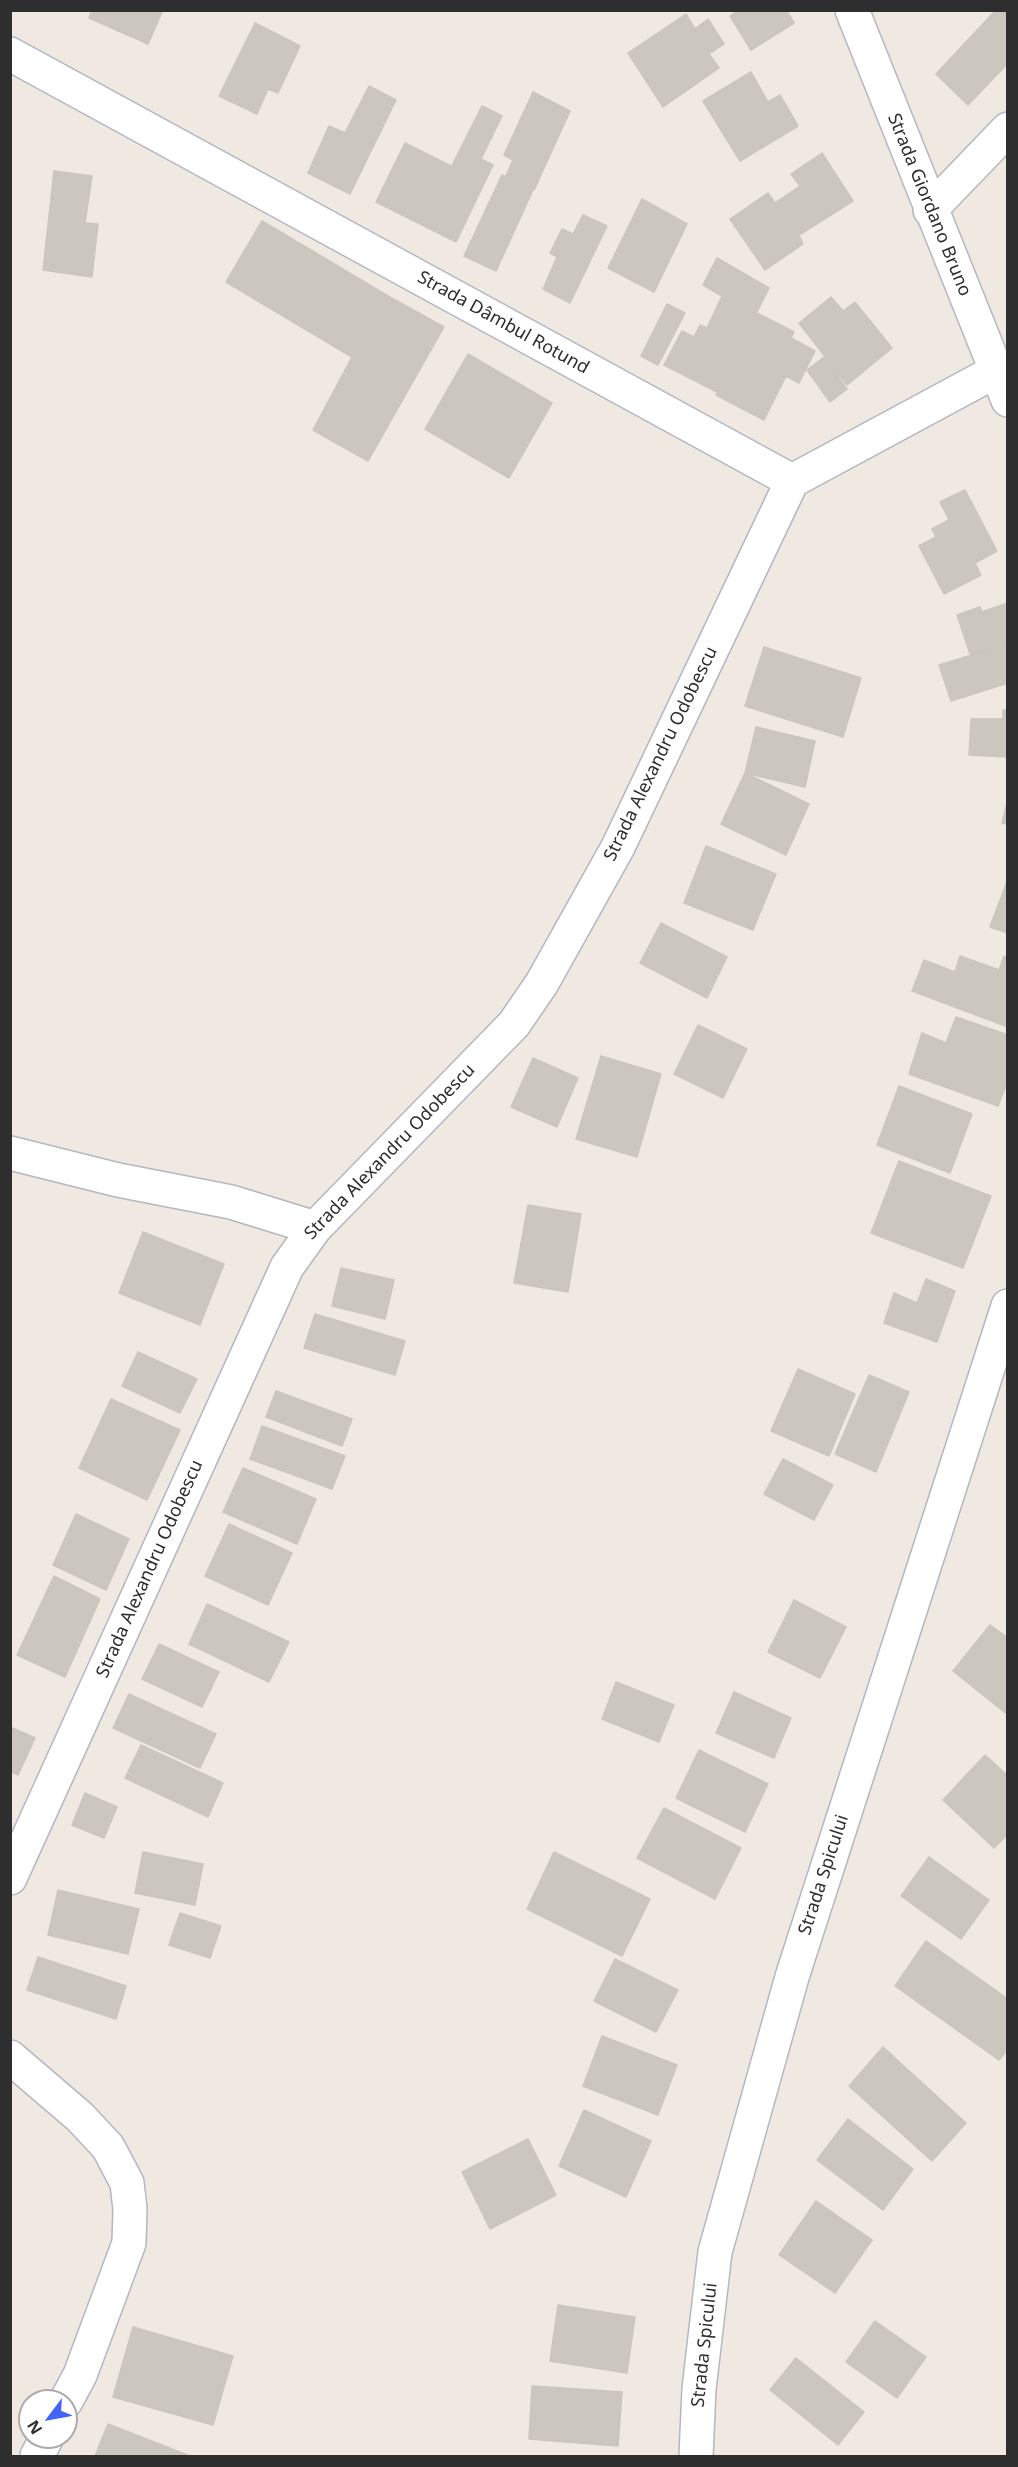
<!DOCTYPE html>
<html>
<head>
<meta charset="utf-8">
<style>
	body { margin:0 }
	#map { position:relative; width:1018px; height:2467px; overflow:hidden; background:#efe9e1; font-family:"Noto Sans",sans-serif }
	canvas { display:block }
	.frame { position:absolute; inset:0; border:12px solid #2e2e2e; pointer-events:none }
	.north { position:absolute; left:18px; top:2389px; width:60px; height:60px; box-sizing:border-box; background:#fff; border:2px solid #ababab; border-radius:50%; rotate:238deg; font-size:16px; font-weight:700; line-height:24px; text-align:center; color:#2e2e2e }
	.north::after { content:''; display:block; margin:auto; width:21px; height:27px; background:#4264fb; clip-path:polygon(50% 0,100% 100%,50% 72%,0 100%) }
</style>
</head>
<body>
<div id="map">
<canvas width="1018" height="2467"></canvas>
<div class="frame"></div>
<div class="north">N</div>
</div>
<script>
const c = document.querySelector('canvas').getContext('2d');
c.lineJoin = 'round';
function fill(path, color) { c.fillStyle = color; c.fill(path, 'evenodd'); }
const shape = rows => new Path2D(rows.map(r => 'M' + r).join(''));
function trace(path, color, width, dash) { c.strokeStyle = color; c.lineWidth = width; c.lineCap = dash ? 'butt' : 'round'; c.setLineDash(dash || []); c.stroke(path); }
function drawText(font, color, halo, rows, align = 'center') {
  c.font = font + ' "Noto Sans",sans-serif'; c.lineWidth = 6; c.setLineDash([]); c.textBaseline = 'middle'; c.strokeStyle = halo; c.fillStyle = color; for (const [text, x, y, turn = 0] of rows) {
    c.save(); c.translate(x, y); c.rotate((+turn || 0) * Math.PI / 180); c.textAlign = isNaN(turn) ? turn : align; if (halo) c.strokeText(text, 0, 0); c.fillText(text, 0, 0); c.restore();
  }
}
const building = shape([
	[92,10,163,10,148,44,89,18,92,10],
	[740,10,786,10,794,23,751,50,730,16,740,10],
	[996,10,1008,10,1008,63,968,105,936,74,996,10],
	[686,14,695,29,708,19,724,44,709,54,719,68,663,107,628,53,686,14],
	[255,23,300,46,278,93,268,89,257,114,219,96,255,23],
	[751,72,768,102,780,95,798,126,740,161,703,101,751,72],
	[369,86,396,100,350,194,308,173,329,126,345,133,369,86],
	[533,92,570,111,534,190,506,176,513,160,504,155,533,92],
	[482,106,502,116,481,159,493,165,456,242,422,225,482,106],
	[405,143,451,166,422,225,376,202,405,143],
	[822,153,853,201,799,235,803,244,765,270,730,219,768,193,775,203,800,186,791,174,822,153],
	[54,171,92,176,85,223,98,224,92,277,43,270,54,171],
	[502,175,533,190,496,271,464,256,502,175],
	[642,199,687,224,654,292,608,268,642,199],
	[583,215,607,226,570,303,543,289,557,257,550,253,562,229,573,234,583,215],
	[262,221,388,296,352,357,226,282,262,221],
	[717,258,769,288,717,392,664,365,682,331,694,337,700,325,707,328,722,296,703,285,717,258],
	[388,296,444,327,368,461,313,430,352,357,388,296],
	[831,297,843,311,855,302,892,348,847,385,799,323,831,297],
	[667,304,685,313,658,365,641,356,667,304],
	[757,313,794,332,791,338,815,351,799,383,786,376,764,420,716,395,757,313],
	[468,354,552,403,509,478,425,429,468,354],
	[824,357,847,389,830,402,807,370,824,357],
	[965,490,997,551,975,563,981,575,944,594,919,546,936,537,932,529,949,520,940,502,965,490],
	[1008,603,1008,643,970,654,957,615,980,607,982,612,1008,603],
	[1008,644,1008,683,951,701,939,665,1008,644],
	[764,647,861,678,843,737,745,706,764,647],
	[1003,710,1008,710,1008,757,969,755,971,719,1003,719,1003,710],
	[756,727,815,741,805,787,745,773,756,727],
	[745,773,809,804,786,855,721,824,745,773],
	[1008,799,1008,824,1002,823,1008,799],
	[706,846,776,874,753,930,684,903,706,846],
	[1008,879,1008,933,990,927,1008,879],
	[661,923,727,957,707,998,640,963,661,923],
	[960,956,999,970,1004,956,1008,958,1008,1027,912,991,924,960,955,972,960,956],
	[956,1017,1008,1035,1008,1080,998,1106,909,1074,922,1033,946,1043,956,1017],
	[698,1025,747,1049,723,1098,674,1074,698,1025],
	[601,1056,661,1074,637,1157,576,1139,601,1056],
	[533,1058,578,1078,557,1127,511,1107,533,1058],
	[899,1086,972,1114,950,1173,877,1145,899,1086],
	[899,1161,991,1196,963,1268,871,1233,899,1161],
	[528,1205,581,1214,568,1292,514,1283,528,1205],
	[143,1232,224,1264,200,1325,119,1293,143,1232],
	[341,1268,394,1280,385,1319,332,1306,341,1268],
	[926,1279,955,1291,937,1342,884,1323,894,1293,917,1303,926,1279],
	[315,1314,405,1341,395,1375,304,1348,315,1314],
	[138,1352,197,1379,180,1413,122,1386,138,1352],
	[798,1369,855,1394,829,1456,771,1431,798,1369],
	[869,1375,909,1392,876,1472,835,1454,869,1375],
	[276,1391,352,1419,342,1446,266,1417,276,1391],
	[111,1399,180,1430,147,1500,79,1468,111,1399],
	[262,1426,345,1456,332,1489,250,1459,262,1426],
	[783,1459,833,1485,814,1520,764,1494,783,1459],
	[243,1468,316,1499,297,1544,223,1512,243,1468],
	[76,1514,129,1539,106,1590,53,1565,76,1514],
	[229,1524,292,1553,268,1605,205,1576,229,1524],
	[54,1576,100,1599,65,1677,17,1655,54,1576],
	[794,1600,846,1627,820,1678,768,1652,794,1600],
	[207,1604,289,1642,269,1682,189,1644,207,1604],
	[990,1625,1008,1638,1008,1715,953,1671,990,1625],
	[159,1644,219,1672,202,1707,142,1679,159,1644],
	[616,1682,674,1705,659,1742,602,1719,616,1682],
	[734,1692,791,1718,774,1758,716,1733,734,1692],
	[129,1694,216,1734,200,1768,113,1728,129,1694],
	[10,1727,35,1738,18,1775,10,1771,10,1727],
	[141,1745,223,1783,208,1817,125,1778,141,1745],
	[699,1750,768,1784,745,1832,676,1798,699,1750],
	[985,1755,1008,1776,1008,1834,994,1848,943,1800,985,1755],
	[85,1793,117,1807,104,1838,72,1825,85,1793],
	[664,1808,741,1848,715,1899,637,1858,664,1808],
	[143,1852,203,1864,195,1905,135,1893,143,1852],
	[554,1852,650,1899,622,1956,527,1909,554,1852],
	[929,1857,989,1900,961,1939,901,1896,929,1857],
	[58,1890,139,1909,128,1954,48,1935,58,1890],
	[180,1913,221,1926,210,1958,169,1945,180,1913],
	[926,1941,1008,1999,1008,2049,999,2060,895,1986,926,1941],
	[38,1957,126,1986,116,2019,27,1990,38,1957],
	[615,1959,678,1990,656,2032,594,2001,615,1959],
	[602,2036,677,2065,658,2115,583,2086,602,2036],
	[883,2047,966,2123,932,2161,849,2086,883,2047],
	[584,2110,651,2141,626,2197,559,2166,584,2110],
	[848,2119,913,2169,883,2210,817,2160,848,2119],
	[528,2139,556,2195,490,2229,462,2172,528,2139],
	[816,2201,872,2240,835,2293,779,2255,816,2201],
	[558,2305,635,2317,627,2373,550,2361,558,2305],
	[875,2321,926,2357,897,2398,846,2362,875,2321],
	[133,2327,233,2356,213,2425,113,2397,133,2327],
	[796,2358,864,2412,838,2445,770,2390,796,2358],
	[532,2386,622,2392,618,2446,529,2439,532,2386],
	[108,2424,190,2456,95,2456,108,2424]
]);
fill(building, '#cbc7bf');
trace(building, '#cbc5ba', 1.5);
const minor = shape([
	[852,10,1008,400],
	[10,54,792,481,996,371],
	[930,210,1008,129],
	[10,1153,118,1180,231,1202,315,1228],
	[10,1878,287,1267,315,1228,514,1024,542,983,618,847,792,481],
	[10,2057,80,2117,108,2147,127,2183,130,2209,129,2243,80,2375,66,2401],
	[37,2456,47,2437],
	[696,2456,699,2389,715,2252,792,1977,1008,1306]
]);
trace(minor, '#b4b7c1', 36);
trace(minor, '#fff', 33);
drawText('18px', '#2e2e2e', '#fff', [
	["Strada Giordano Bruno",929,205,68],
	["Strada Dâmbul Rotund",503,323,29],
	["Strada Alexandru Odobescu",661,754,-64],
	["Strada Alexandru Odobescu",390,1152,-46],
	["Strada Alexandru Odobescu",150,1569,-66],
	["Strada Spicului",824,1875,-72],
	["Strada Spicului",705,2345,-84]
]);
</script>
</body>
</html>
